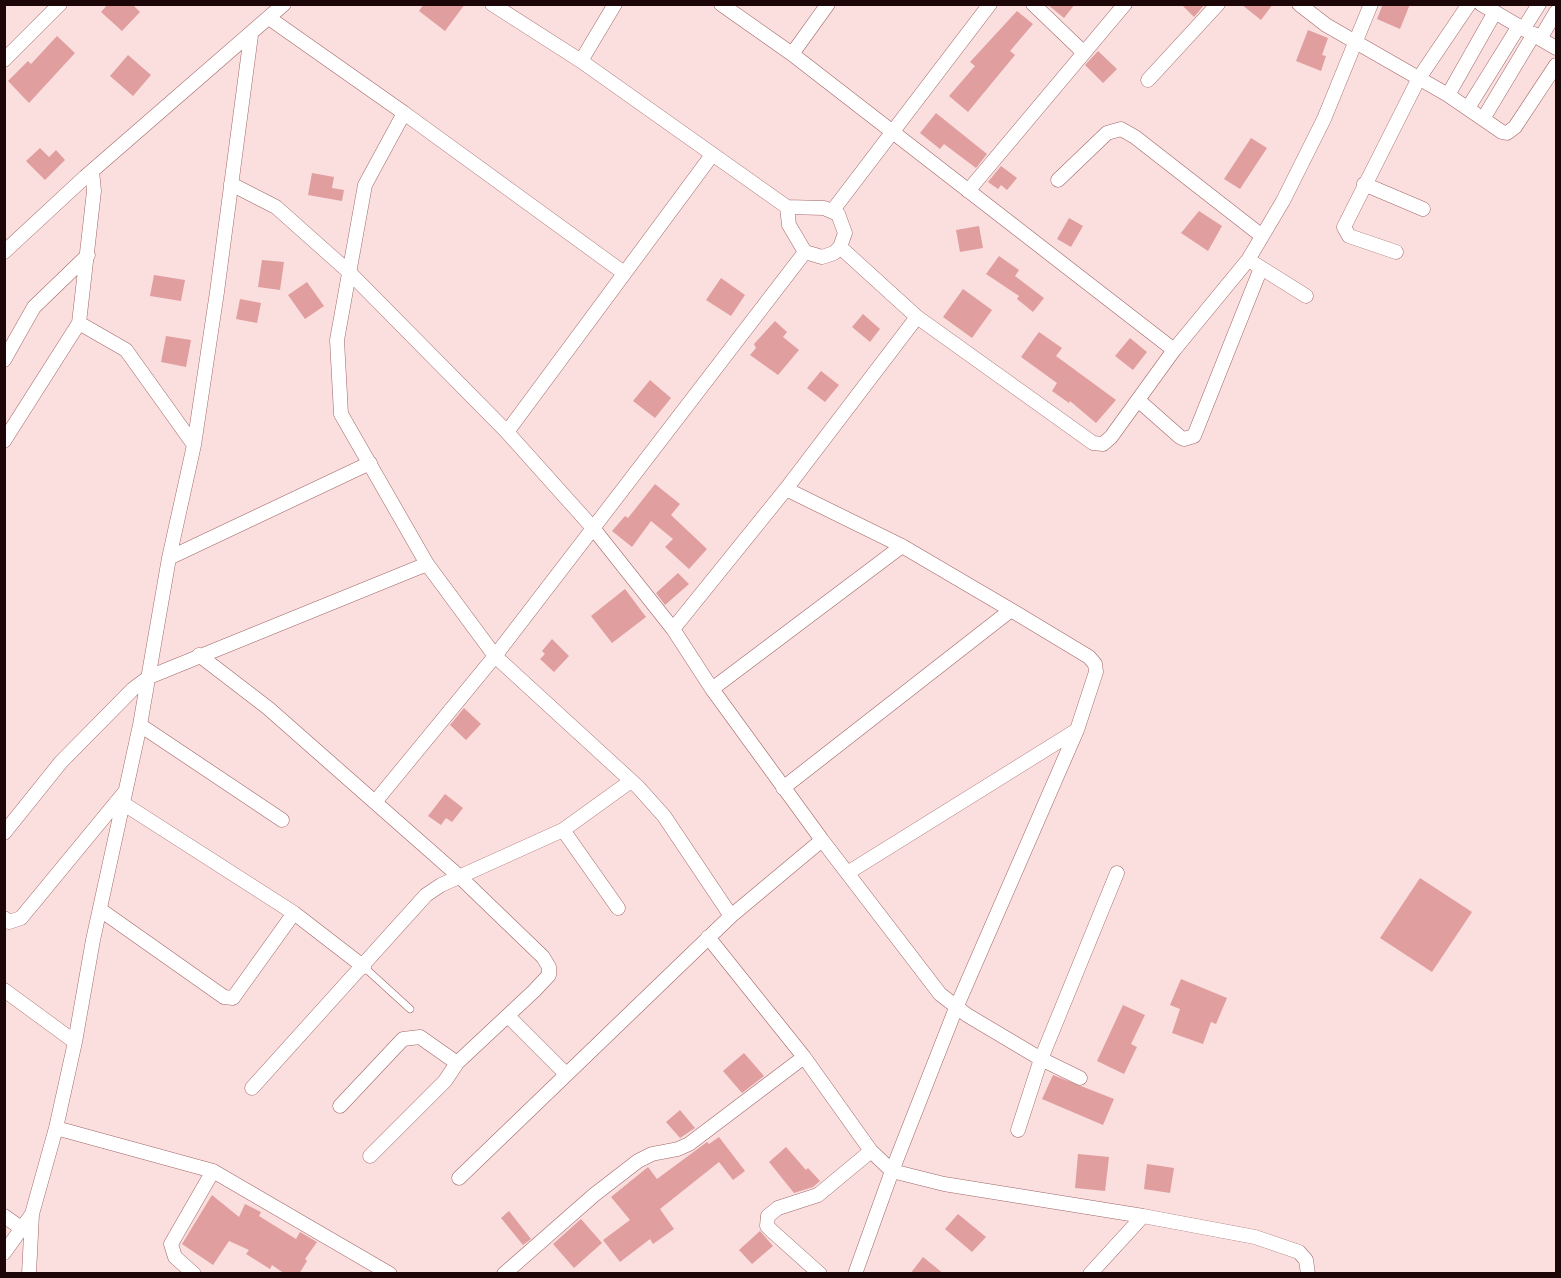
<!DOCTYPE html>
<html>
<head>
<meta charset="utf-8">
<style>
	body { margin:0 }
	#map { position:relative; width:1561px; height:1278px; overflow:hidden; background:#fbdede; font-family:Manrope,sans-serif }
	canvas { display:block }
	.frame { position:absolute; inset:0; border:6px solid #1d0608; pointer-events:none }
</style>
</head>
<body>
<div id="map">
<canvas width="1561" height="1278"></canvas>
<div class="frame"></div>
</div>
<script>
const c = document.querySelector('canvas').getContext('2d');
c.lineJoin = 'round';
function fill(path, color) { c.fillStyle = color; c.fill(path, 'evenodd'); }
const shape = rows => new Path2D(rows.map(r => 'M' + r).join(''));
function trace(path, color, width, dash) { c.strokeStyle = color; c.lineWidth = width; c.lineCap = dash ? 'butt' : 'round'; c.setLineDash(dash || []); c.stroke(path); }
fill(shape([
	[108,4,132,4,140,12,122,31,101,12],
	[424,4,465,4,445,31,419,11],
	[1047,4,1075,4,1064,18],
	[1181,4,1205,4,1194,17],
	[1241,4,1273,4,1261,20],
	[1383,4,1410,4,1400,29,1377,19],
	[1017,11,1033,24,1010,51,1015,55,968,112,949,96,975,66,970,62],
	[1308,30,1328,38,1322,55,1326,56,1321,71,1296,61],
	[57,36,75,53,29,103,8,81,28,61,31,64],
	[1098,51,1117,69,1103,83,1085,65],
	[128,55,151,75,133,96,110,76],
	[936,113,987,154,976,168,944,144,940,149,920,133],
	[1251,138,1267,148,1240,189,1224,179],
	[40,148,49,157,56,150,65,160,45,180,26,161],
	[1001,166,1017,178,1007,190,1001,185,998,189,988,182],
	[312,173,334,177,332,188,344,190,342,201,308,195],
	[1199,211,1222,226,1208,251,1181,233],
	[1069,218,1083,226,1071,247,1057,239],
	[979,226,983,248,960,252,956,230],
	[999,256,1019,270,1015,276,1044,298,1033,312,1017,299,1019,296,986,274],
	[262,260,284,262,280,290,258,287],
	[154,275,185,280,181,301,150,296],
	[721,278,745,295,731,316,706,300],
	[307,282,324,306,305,319,288,295],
	[963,289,992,310,972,338,943,317],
	[240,299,261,303,257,323,236,319],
	[863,314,880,329,870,342,852,327],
	[775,321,787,332,783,337,799,350,778,375,750,355,756,348,754,344],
	[1039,332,1062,348,1056,356,1116,400,1096,423,1070,401,1069,403,1052,391,1057,383,1021,357],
	[166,336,191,340,186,367,161,362],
	[1130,338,1147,352,1133,370,1115,356],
	[821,371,839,385,825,402,807,388],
	[650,380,671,398,655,418,633,401],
	[655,484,680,504,671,515,707,549,689,569,665,547,673,539,651,521,632,547,612,531,625,516,628,518],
	[678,573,689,584,665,605,656,593],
	[625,589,646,617,612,643,591,616],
	[552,639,569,656,554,672,540,659,545,654,542,651],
	[464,708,481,724,466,740,450,725],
	[445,794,463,808,452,822,446,818,441,825,428,816],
	[1420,878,1472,912,1432,972,1380,938],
	[1181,979,1227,998,1216,1024,1211,1022,1203,1044,1172,1033,1180,1009,1170,1005],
	[1123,1005,1145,1015,1131,1044,1137,1047,1124,1074,1097,1061],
	[744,1053,764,1076,742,1093,723,1071],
	[1053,1075,1114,1099,1103,1125,1042,1099],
	[680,1110,695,1128,680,1138,666,1122],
	[719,1137,745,1171,733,1180,719,1162,660,1209,674,1229,653,1244,650,1239,620,1262,603,1240,630,1220,611,1197,648,1167,657,1179,707,1142,709,1144],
	[786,1147,806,1170,808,1168,820,1181,813,1187,794,1193,769,1162],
	[1078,1154,1109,1157,1105,1191,1075,1188],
	[1147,1164,1174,1168,1170,1193,1144,1189],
	[212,1195,239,1217,245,1204,261,1212,259,1216,296,1239,300,1232,317,1242,305,1259,307,1261,299,1274,285,1274,272,1265,270,1269,246,1254,249,1250,229,1241,213,1265,182,1244],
	[509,1211,531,1239,523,1245,501,1218],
	[958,1214,986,1237,972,1252,945,1229],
	[581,1219,602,1243,574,1268,553,1244],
	[760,1231,773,1246,752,1264,739,1250],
	[923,1257,944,1274,910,1274]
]), '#e09e9f');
const service = shape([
	[364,967,410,1009]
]);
const minor = shape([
	[492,4,581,61,787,207,824,208,838,214,845,233,840,247,834,253,822,257,805,252,789,225,787,207],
	[721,4,792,54,1174,350],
	[1033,4,1083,52],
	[1299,4,1326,25,1448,95,1502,132,1507,133,1515,127,1556,65],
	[1481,4,1556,48],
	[269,18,404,113,365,185,337,340,341,414,427,564,495,656,805,252],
	[1524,28,1539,4],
	[1541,37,1556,12],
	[792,54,828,4],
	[4,60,60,4],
	[581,61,615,4],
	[1148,80,1218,4],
	[1448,95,1495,12],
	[1468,108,1519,26],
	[404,113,624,273],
	[1483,119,1534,34],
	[1058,180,1107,133,1121,129,1135,137,1262,236],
	[231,184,276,207,349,272,507,432,593,528,673,629,712,689,822,840,940,994,967,1015,1041,1059,1080,1078],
	[1364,184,1423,209],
	[968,191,1125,4],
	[833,210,990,4],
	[840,247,917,317,1093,443,1103,444,1111,437,1174,350,1248,260,1283,201,1324,119,1371,4],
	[4,252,85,177,284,4],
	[1396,252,1349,236,1344,227,1419,78,1469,4],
	[1255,264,1306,296],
	[79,323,126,350,194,445],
	[4,360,34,307,88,255],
	[1138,400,1180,437,1184,439,1194,436,1261,268],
	[507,432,712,155],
	[4,441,79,323,94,191,92,171],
	[169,558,370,463],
	[673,629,786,489],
	[199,655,268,708,461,878,543,957,549,967,549,975,534,991,457,1063,420,1037,403,1039,340,1106],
	[712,689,902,546],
	[140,725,282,820],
	[783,788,1011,610,902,546,786,489,917,317],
	[375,802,495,656,638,787,664,816,731,916],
	[4,833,61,762,133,689,149,677,427,564],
	[849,872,1077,730],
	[618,908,563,830,631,781],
	[102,911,224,997,233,998,294,913,124,804],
	[294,913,364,967],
	[4,918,9,922,21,918,124,793],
	[708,937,804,1057,871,1151,892,1171,944,1184,1143,1216,1255,1237,1299,1252,1306,1260,1308,1274],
	[4,990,75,1042,56,1128,32,1214,4,1253],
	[509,1017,566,1074],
	[75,1042,93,940,140,725,169,558,194,445,217,292,251,35],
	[252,1088,426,895,441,885,563,830],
	[56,1128,213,1171,390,1274],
	[1018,1130,1041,1059,1117,873],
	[370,1156,445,1081,457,1063],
	[459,1178,731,916,822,840],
	[4,1216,21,1228],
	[29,1274,32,1214],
	[194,1274,175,1257,171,1244,213,1171],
	[504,1274,594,1195,638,1161,652,1154,678,1149,689,1144,804,1057],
	[820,1274,772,1231,767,1226,768,1216,778,1208,818,1195,871,1151],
	[855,1274,892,1171,956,1008,1077,730,1096,672,1095,664,1089,657,1011,610],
	[1090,1274,1143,1216]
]);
trace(service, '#a26567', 8);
trace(minor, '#a26567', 15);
trace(service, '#fff', 7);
trace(minor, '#fff', 14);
</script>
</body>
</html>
